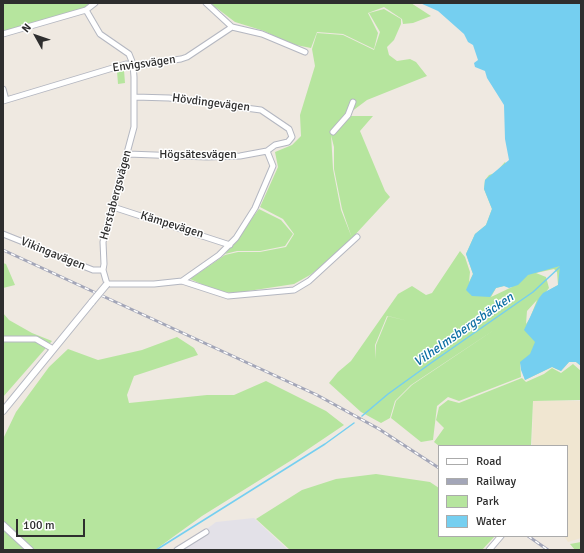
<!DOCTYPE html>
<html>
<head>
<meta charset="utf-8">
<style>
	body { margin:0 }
	#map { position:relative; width:584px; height:553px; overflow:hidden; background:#efe9e1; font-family:Signika,sans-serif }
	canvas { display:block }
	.frame { position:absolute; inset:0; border:4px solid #2e2e2e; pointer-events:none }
	.legend { position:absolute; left:438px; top:445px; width:130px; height:92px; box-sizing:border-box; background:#fff; border:1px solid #ababab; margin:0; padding:5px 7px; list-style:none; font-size:12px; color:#2e2e2e }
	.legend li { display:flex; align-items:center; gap:8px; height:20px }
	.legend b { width:20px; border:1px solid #ababab }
	.north { position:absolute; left:16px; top:16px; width:40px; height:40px; -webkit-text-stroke:3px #fff; paint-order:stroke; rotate:310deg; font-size:11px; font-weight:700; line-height:16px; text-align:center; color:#2e2e2e }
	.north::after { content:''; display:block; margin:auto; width:14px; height:18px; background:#2e2e2e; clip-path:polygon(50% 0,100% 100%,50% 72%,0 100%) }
	.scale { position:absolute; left:16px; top:519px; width:69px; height:18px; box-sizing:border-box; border:2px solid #2e2e2e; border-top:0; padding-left:5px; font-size:12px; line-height:14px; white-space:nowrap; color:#2e2e2e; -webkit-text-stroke:3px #fff; paint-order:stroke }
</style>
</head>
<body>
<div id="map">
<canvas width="584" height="553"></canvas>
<div class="frame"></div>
<ul class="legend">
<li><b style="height:5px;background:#fff"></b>Road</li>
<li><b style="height:5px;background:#a3a6b8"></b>Railway</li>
<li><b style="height:11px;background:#b6e59e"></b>Park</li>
<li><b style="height:11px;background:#75cff0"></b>Water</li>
</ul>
<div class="north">N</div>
<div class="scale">100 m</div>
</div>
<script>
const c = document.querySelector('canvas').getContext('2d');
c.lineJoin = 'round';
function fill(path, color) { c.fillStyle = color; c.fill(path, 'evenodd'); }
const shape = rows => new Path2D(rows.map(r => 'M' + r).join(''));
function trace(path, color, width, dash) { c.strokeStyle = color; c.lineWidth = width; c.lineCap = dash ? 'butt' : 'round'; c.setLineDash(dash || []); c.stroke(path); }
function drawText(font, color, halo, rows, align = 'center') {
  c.font = font + ' Signika,sans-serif'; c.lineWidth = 3; c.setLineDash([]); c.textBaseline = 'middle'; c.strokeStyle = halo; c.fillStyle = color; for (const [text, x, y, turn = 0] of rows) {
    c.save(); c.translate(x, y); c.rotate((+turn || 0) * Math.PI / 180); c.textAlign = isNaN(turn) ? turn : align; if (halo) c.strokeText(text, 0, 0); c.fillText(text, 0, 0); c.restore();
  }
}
fill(shape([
	[254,518,288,550,179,550,216,522]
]), '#e3e1e8');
fill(shape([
	[533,401,581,401,581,538,568,542,564,536,567,536,567,446,532,446]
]), '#f0e6d1');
fill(shape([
	[3,3,94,3,85,10,3,32],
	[210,3,411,3,431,16,413,23,403,24,402,19,384,7,368,13,378,33,374,49,343,34,317,32,311,48,291,44,264,31,235,22],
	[384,9,401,19,401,24,394,40,387,47,389,55,397,61,410,59,416,62,427,76,367,100,347,115,335,127,331,134,333,169,341,210,352,238,326,263,310,275,294,284,235,293,219,292,190,279,225,255,238,252,260,252,286,247,294,234,283,219,260,207,278,167,275,152,292,145,301,136,300,115,315,66,312,49,317,33,343,35,374,50,380,32,369,13],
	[124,70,125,83,118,84,117,71],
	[349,116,373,116,360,131,385,191,390,197,352,238,342,209,334,169,334,147,331,135],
	[505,162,555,241,581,366,576,362,569,362,561,371,552,367,525,380,520,362,521,377,459,401,448,397,437,406,433,440,421,442,391,418,396,401,412,385,494,330,411,385,395,401,390,418,381,423,361,412,329,383,338,372,351,361,398,294,412,286,426,295,432,293,460,251,465,257,470,272,469,282,473,274,466,254,475,234,486,225,492,209,484,189,485,180,489,175,495,173],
	[554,269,557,272,558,285,546,292,549,288,546,277,536,273],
	[504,286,512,287,491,297,496,288],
	[537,300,530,318,526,324,527,311],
	[387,316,408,321,424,319,408,321,388,316,376,345,376,359,375,345],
	[259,209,281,220,293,234,285,246,260,251,237,251,225,254],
	[3,263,6,264,15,285,3,288],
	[3,313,9,320,32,333,52,341,3,397],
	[177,337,194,348,198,355,134,376,127,395,129,403,207,395,234,395,266,381,326,411,344,425,295,458,202,516,155,550,3,550,3,439,16,412,49,367,68,349,98,360,142,350],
	[573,364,581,371,581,400,533,401,531,446,439,446,434,442,444,428,436,420,439,407,448,400,459,403,522,378,526,382,544,374,552,368,561,373],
	[376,474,430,482,439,488,439,536,495,536,482,550,290,550,256,519,302,490,336,479],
	[581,542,581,550,575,550,570,544]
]), '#b6e59e');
fill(shape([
	[420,3,581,3,581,366,576,362,569,362,561,371,552,367,525,380,521,370,520,362,530,354,535,342,524,330,539,298,543,293,558,285,560,266,528,275,518,285,509,288,504,286,496,288,490,297,472,296,466,290,473,274,466,254,475,234,486,225,492,209,484,189,485,180,509,160,505,139,504,105,487,78,485,71,475,67,474,63,478,60,473,45,468,42,464,34,438,11]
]), '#75cff0');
trace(shape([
	[362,416,388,394,431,363,533,292,561,266],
	[156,550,325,444,354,423]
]), '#75cff0', 1.5);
const minor = shape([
	[206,3,232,27,262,34,305,52],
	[86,10,100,34,129,54,133,64,134,77,134,127,103,242,104,264,103,270,107,284,154,284,182,281,219,255,236,238,255,208,273,166,267,151,275,145,288,142,292,137,289,129,261,110,169,98,135,97],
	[3,34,86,10,95,3],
	[3,89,6,100],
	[3,101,126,64,139,65,181,59,187,57,232,27],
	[333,132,348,115,353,102],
	[128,154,207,157,240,156,267,151],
	[113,207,230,245],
	[3,234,93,270,103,270],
	[182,281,228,296,294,290,309,281,357,237],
	[3,339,36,339,53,349],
	[177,550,206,532],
	[489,550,501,536]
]);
const tertiary = shape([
	[3,411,92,302],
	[3,525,30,550]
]);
trace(minor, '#b4b7c1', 7);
trace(tertiary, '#b4b7c1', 8);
trace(minor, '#fff', 5);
trace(tertiary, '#fff', 6);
const rail = shape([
	[3,250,317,395,379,429,439,468],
	[528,536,548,550]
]);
trace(rail, '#a3a6b8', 3);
trace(rail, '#fff', 1.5, [4.5]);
const tertiaryBridge = shape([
	[92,302,107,284]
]);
trace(tertiaryBridge, '#b4b7c1', 8, []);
trace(tertiaryBridge, '#fff', 6);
drawText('12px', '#2e2e2e', '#fff', [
	["Envigsvägen",144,64,-8],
	["Hövdingevägen",211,103,7],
	["Högsätesvägen",198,155],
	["Herstabergsvägen",116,195,-75],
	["Kämpevägen",172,225,17],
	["Vikingavägen",53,254,22]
]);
drawText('italic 13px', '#0d6fa3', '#fff', [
	["Vilhelmsbergsbäcken",464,330,-35]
]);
</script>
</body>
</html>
